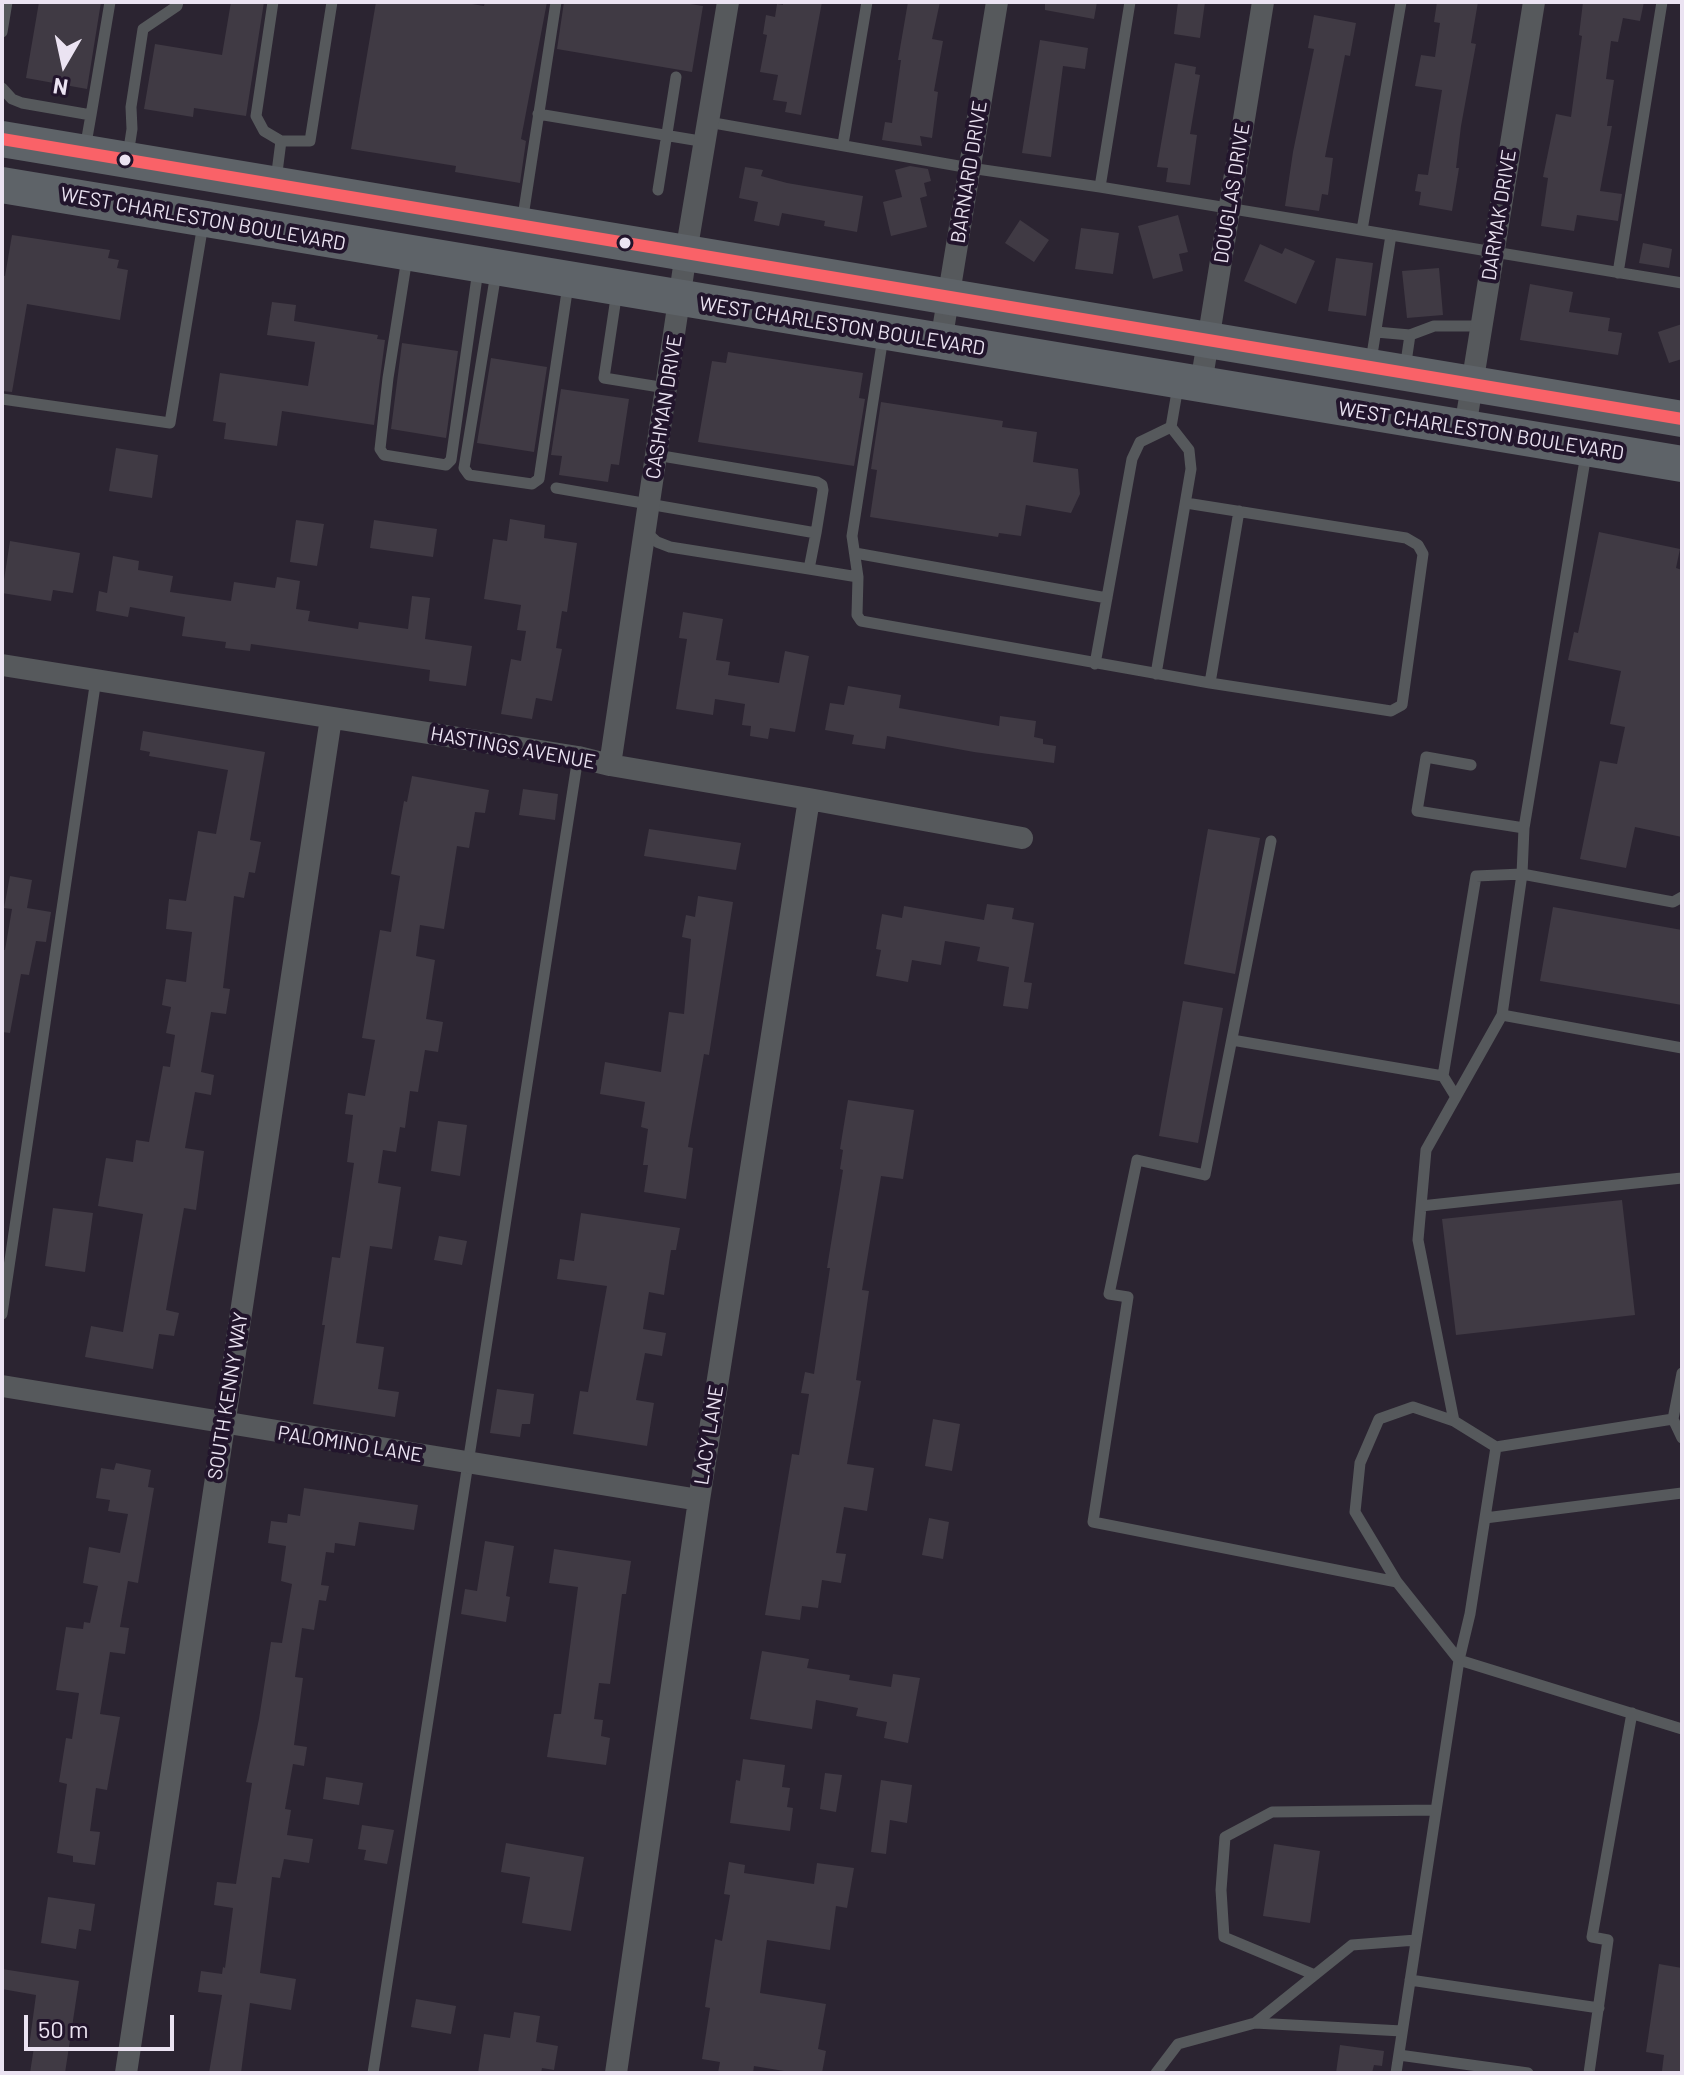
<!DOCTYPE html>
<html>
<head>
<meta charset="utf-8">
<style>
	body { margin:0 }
	#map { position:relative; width:1684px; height:2075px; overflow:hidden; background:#2b2431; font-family:Barlow,sans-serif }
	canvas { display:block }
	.frame { position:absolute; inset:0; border:4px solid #ebe3f2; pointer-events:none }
	.north { position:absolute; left:24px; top:24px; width:80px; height:80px; -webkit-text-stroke:6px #22152c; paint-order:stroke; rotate:189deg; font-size:22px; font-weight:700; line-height:32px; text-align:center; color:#ebe3f2 }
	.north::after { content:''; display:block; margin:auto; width:28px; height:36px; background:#ebe3f2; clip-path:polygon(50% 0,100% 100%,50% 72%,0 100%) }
	.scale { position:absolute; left:24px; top:2015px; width:150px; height:36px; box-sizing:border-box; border:4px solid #ebe3f2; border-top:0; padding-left:10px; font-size:24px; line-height:28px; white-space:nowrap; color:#ebe3f2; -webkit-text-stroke:6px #22152c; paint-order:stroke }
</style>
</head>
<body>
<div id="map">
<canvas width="1684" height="2075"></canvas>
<div class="frame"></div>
<div class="north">N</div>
<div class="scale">50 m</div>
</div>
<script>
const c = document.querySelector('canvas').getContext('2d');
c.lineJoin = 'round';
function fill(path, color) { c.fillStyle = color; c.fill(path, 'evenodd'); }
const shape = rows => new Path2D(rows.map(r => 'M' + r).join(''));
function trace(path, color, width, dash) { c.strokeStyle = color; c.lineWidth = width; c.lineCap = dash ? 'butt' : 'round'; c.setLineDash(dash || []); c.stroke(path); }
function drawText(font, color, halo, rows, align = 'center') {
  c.font = font + ' Barlow,sans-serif'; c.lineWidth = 8; c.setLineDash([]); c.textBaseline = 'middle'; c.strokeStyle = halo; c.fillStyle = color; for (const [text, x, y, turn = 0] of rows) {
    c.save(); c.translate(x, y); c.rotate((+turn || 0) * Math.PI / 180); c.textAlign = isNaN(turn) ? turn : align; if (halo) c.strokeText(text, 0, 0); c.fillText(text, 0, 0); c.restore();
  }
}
fill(shape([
	[39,2,101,2,87,89,26,78],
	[231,2,264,2,246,116,194,108,193,117,144,109,155,44,222,55],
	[376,2,460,2,484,6,485,2,547,2,521,139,526,141,520,183,455,172,456,166,351,149],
	[564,2,678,2,703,6,692,72,557,49],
	[783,2,822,2,801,115,785,112,787,102,773,100,778,75,760,72,767,35,763,34,766,15,775,17,777,4,783,5],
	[908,2,940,2,932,39,943,41,934,91,938,92,932,138,920,136,922,146,882,140,885,122,892,123,901,60,898,60],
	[1045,2,1097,2,1094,19,1045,10],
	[1178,2,1205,2,1200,38,1174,34],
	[1437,2,1478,2,1471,43,1476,44,1461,126,1456,168,1459,168,1452,211,1419,205,1421,192,1415,191,1418,174,1428,175,1442,90,1415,86,1421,55,1435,57,1440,23,1434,22],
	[1583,2,1644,2,1640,21,1623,18,1618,42,1611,41,1606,79,1614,80,1607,126,1612,126,1600,191,1622,194,1618,221,1577,215,1574,231,1541,226,1548,178,1543,177,1556,114,1571,117,1582,36,1579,35],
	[1314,15,1356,23,1350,56,1345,55,1325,157,1333,158,1328,195,1322,194,1319,211,1285,206,1293,152,1314,49,1308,48],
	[1040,40,1088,48,1085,69,1063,66,1051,157,1022,153],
	[1175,63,1196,67,1195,74,1200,75,1190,134,1197,135,1190,185,1166,182,1168,168,1157,167],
	[910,166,928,169,931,181,924,183,927,196,920,198,927,227,891,236,883,202,902,197,895,170],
	[745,167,763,170,761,176,787,183,863,196,857,232,824,226,825,221,782,213,779,226,754,221,758,202,739,198],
	[1178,215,1188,252,1179,254,1183,271,1153,279,1138,226],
	[1020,220,1049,240,1034,262,1005,243],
	[1081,228,1119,233,1113,274,1075,269],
	[12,235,110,250,108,258,119,260,117,268,128,270,120,320,27,304,12,392,2,391,2,275,5,276],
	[1643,243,1672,249,1669,268,1639,263],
	[1260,244,1282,254,1285,248,1315,261,1296,304,1244,281],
	[1336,258,1373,263,1366,316,1328,311],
	[1439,268,1443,315,1407,318,1402,271],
	[1530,284,1573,292,1569,312,1610,318,1608,331,1622,333,1618,355,1520,340],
	[272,302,296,305,294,321,378,335,377,339,385,340,374,425,282,411,277,446,224,439,226,423,213,421,220,373,308,386,315,342,267,335],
	[1682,324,1682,359,1669,363,1658,332],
	[402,343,458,351,446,438,391,429],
	[728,352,863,373,859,398,865,399,854,466,698,442,712,361,726,363],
	[491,358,547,367,534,452,477,443],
	[561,389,629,399,619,465,611,464,608,482,559,475,562,456,551,455],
	[881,402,1003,421,1002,427,1037,432,1033,462,1078,469,1080,494,1071,513,1026,505,1021,536,999,533,998,537,870,517,877,470,871,469],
	[116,448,158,455,152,498,109,491],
	[510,519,545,525,544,538,577,543,567,612,562,611,556,648,562,649,552,701,536,698,532,719,501,714,511,659,521,661,526,631,517,630,521,605,484,599,493,539,507,541],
	[296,520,324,524,317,566,290,562],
	[374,520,437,529,433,557,370,548],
	[1599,532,1680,549,1676,568,1682,570,1682,837,1635,827,1626,868,1580,859,1600,761,1617,764,1625,727,1610,724,1621,671,1568,660,1574,632,1578,633],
	[10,541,80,553,73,593,53,590,51,601,2,593],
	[113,556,139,561,138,570,173,576,170,592,231,601,234,582,275,588,277,577,300,581,296,609,310,611,308,621,358,629,359,622,408,629,412,596,430,598,425,639,472,646,466,686,429,681,430,670,251,644,250,651,225,648,226,642,182,636,185,617,130,607,128,617,96,611,99,591,107,593],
	[683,612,723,619,716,660,730,662,728,675,779,683,785,651,809,656,795,732,770,728,768,739,750,736,751,726,742,725,745,704,715,699,713,715,676,709,687,639,679,638],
	[848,686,901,695,899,708,999,726,1000,716,1036,721,1034,737,1043,739,1043,744,1056,746,1054,763,974,752,887,736,885,749,852,744,854,735,825,730,830,703,844,705],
	[143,731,265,752,250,840,261,842,255,873,249,872,244,898,234,896,223,988,230,989,226,1014,211,1012,201,1072,214,1075,211,1095,195,1092,185,1148,204,1151,196,1210,184,1208,166,1310,179,1313,174,1336,159,1334,153,1369,85,1357,91,1326,123,1332,143,1214,98,1206,106,1158,133,1162,136,1140,149,1142,163,1066,170,1067,175,1035,166,1033,171,1007,162,1005,166,979,186,982,192,932,166,929,169,899,186,901,198,831,216,834,228,770,149,756,150,752,140,750],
	[412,776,489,790,485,813,475,812,469,848,457,846,444,929,420,925,416,956,435,960,426,1019,443,1022,438,1052,425,1050,418,1092,410,1091,405,1128,400,1127,396,1152,383,1150,378,1183,401,1187,392,1249,370,1246,356,1343,384,1347,378,1389,399,1392,395,1417,313,1404,325,1325,322,1325,332,1257,340,1258,354,1163,347,1162,353,1115,345,1114,348,1093,365,1096,375,1040,362,1038,380,930,391,932,400,876,391,874,404,801,407,802],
	[523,789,558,794,555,820,519,815],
	[649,829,741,843,736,870,644,856],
	[1208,829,1260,838,1235,974,1184,964],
	[10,876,32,880,27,908,51,912,46,942,36,941,29,975,21,974,10,1033,2,1032,2,950,5,950,12,909,4,908],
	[698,896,733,902,709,1055,704,1054,688,1147,693,1148,686,1199,644,1192,648,1165,643,1165,648,1129,641,1127,645,1102,600,1094,605,1062,661,1072,669,1012,684,1014,691,939,682,937,686,915,695,917],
	[987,904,1014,908,1012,919,1034,923,1024,982,1032,983,1028,1009,1003,1006,1009,967,977,961,980,947,945,941,941,965,912,960,908,982,876,976,881,950,876,949,882,914,902,918,904,906,984,920],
	[1553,907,1682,930,1682,1005,1540,981],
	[1183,1001,1223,1008,1198,1143,1159,1136],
	[848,1100,914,1110,903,1179,881,1176,862,1290,869,1291,856,1380,861,1381,847,1464,874,1468,867,1511,844,1507,836,1553,846,1554,841,1583,822,1580,818,1608,802,1606,800,1620,765,1615,792,1454,799,1455,809,1394,801,1393,805,1372,814,1374,830,1268,827,1268,843,1170,840,1169,843,1150,840,1149],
	[438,1121,467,1125,460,1176,431,1171],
	[1622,1200,1635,1315,1456,1335,1442,1219],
	[53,1208,93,1213,85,1272,45,1266],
	[581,1213,680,1228,676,1250,671,1250,664,1295,649,1292,643,1329,666,1333,662,1356,645,1353,636,1400,654,1403,647,1446,573,1434,580,1391,588,1392,607,1286,557,1279,560,1259,574,1261],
	[439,1236,467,1241,462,1265,434,1260],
	[497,1389,534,1394,530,1424,522,1424,520,1437,490,1433],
	[933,1419,960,1424,952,1471,925,1466],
	[116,1463,151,1470,148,1487,154,1488,138,1583,128,1581,120,1627,129,1628,125,1654,110,1652,100,1714,120,1717,107,1790,96,1788,90,1831,100,1832,95,1865,73,1862,73,1856,57,1853,67,1784,59,1782,66,1738,72,1739,79,1693,56,1690,66,1627,83,1629,84,1622,90,1623,98,1586,83,1583,89,1547,120,1553,128,1514,108,1511,110,1500,96,1498,101,1468,114,1470],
	[304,1488,418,1505,414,1530,359,1522,355,1546,335,1543,334,1553,326,1552,321,1585,329,1586,326,1601,319,1600,314,1630,302,1628,295,1677,303,1678,294,1745,307,1747,304,1766,293,1764,285,1809,291,1810,287,1835,313,1839,309,1863,284,1859,280,1878,272,1877,260,1973,296,1979,291,2010,250,2003,241,2073,209,2073,222,1995,198,1992,201,1971,222,1974,223,1967,225,1968,233,1908,214,1905,217,1882,236,1884,252,1783,246,1782,259,1719,271,1642,282,1643,292,1584,281,1581,286,1546,268,1543,271,1521,287,1523,288,1514,300,1516],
	[929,1518,949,1522,943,1559,922,1555],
	[485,1541,514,1546,506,1596,510,1597,506,1622,461,1614,465,1589,477,1591],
	[554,1549,631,1561,626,1594,622,1594,610,1684,599,1683,594,1719,603,1720,601,1736,610,1738,606,1765,547,1757,554,1714,561,1714,578,1587,549,1583],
	[762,1651,809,1659,807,1668,850,1675,849,1680,891,1687,893,1674,920,1678,908,1743,884,1738,887,1722,856,1716,858,1708,816,1700,812,1729,750,1719],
	[743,1759,785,1765,782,1787,790,1788,787,1807,793,1808,790,1831,730,1823,736,1780,740,1781],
	[825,1773,842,1775,836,1812,820,1809],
	[326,1777,363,1783,359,1805,323,1799],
	[881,1780,912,1785,907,1823,890,1820,886,1854,871,1852],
	[362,1825,394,1830,387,1864,364,1860,366,1850,358,1849],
	[506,1843,584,1857,571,1931,522,1923,530,1877,501,1872],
	[1274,1844,1320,1851,1310,1923,1263,1916],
	[729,1862,745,1865,744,1873,814,1884,817,1863,854,1868,847,1908,836,1906,830,1950,767,1940,760,1993,826,2004,818,2049,826,2051,822,2073,796,2073,754,2066,753,2073,718,2073,720,2062,702,2059,710,2008,705,2007,715,1939,722,1941,730,1895,724,1894],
	[48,1897,95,1904,91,1931,79,1929,76,1949,41,1943],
	[1659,1964,1682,1968,1682,2073,1662,2071,1664,2055,1646,2052],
	[2,1969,79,1981,65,2073,30,2073,34,2047,29,2047,36,1995,2,1989],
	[416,1999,456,2006,451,2034,411,2027],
	[514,2012,540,2016,536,2042,558,2046,554,2070,542,2068,541,2073,478,2073,484,2034,510,2038],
	[1340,2045,1384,2051,1382,2066,1374,2065,1372,2073,1336,2073]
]), '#403a44');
trace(shape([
	[273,2,256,116,264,131,281,141,310,141,332,2],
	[2,32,7,2],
	[2,88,12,99,22,103,91,115,85,149],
	[538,114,706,142],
	[91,115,110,2],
	[708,122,970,168,1100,187,1682,283],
	[843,144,867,2],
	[128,155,132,129,131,107,143,29,177,6,178,2],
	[276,180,281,141],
	[1100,187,1130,2],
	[658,190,676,77],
	[522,223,556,2],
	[1362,230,1401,2],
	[407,258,388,378,380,449,384,455,446,465,451,460,478,270],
	[496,273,464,468,469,475,532,484,539,479,568,285],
	[1618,273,1662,2],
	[617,291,604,378,666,388],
	[1376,332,1410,335],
	[1371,361,1391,235],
	[1405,369,1410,335,1434,326,1482,326],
	[2,399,170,423,203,224],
	[556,488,816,533,823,490,822,485,817,482,656,455],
	[645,531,657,542,670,547,809,569],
	[816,533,809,569,858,577,857,615,861,621,1210,683,1391,711,1402,705,1423,554,1418,545,1406,538,1186,503],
	[855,553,1107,598],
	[858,577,852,536,883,337],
	[1095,664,1132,459,1140,442,1171,427],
	[1156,674,1191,469,1189,450,1171,427,1178,386],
	[1210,683,1239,511],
	[1471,765,1426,757,1417,811,1524,828,1522,874,1502,1015,1682,1048],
	[1524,828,1586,454],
	[1271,841,1205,1175,1137,1160,1109,1294,1128,1297,1093,1522,1397,1582,1459,1660,1682,1729],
	[1232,1040,1443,1076,1456,1097],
	[1443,1076,1476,876,1522,874,1673,902,1682,897],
	[1421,1206,1682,1178],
	[2,1314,96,679],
	[1673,1419,1682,1438],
	[1496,1447,1454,1421,1418,1240,1426,1150,1502,1015],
	[1485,1518,1682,1493],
	[1397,1582,1355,1512,1360,1463,1379,1419,1413,1407,1454,1421],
	[1315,1975,1224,1937,1221,1890,1225,1837,1272,1812,1436,1810],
	[1410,1980,1599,2008],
	[1255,2023,1402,2031],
	[1399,2055,1528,2073],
	[373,2073,578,757],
	[1156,2073,1178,2044,1255,2023,1352,1945,1416,1940],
	[1396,2073,1459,1660,1470,1614,1496,1447,1673,1419,1682,1373],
	[1589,2073,1608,1940,1592,1937,1632,1713]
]), '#56595c', 11);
trace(shape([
	[941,342,997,2],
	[1201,384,1263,2],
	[1465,428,1534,2],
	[2,665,578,757,610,765,809,799,1022,838],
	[610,765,686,253,728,2],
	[2,1386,699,1500],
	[126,2073,331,718],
	[616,2073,699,1500,809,799]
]), '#56595c', 22);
trace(shape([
	[2,139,1682,419],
	[2,185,1682,464]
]), '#5e6368', 36);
trace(shape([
	[2,139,1682,419]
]), '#fa6268', 12);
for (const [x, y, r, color] of [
	[125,160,7,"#ebe3f2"],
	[625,243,7,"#ebe3f2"]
]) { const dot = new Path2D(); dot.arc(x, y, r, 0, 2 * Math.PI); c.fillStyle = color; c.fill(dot); trace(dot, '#22152c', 3); }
drawText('20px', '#ebe3f2', '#22152c', [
	["BARNARD DRIVE",969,172,-81],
	["DOUGLAS DRIVE",1232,193,-81],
	["DARMAK DRIVE",1499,215,-81],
	["WEST CHARLESTON BOULEVARD",203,219,10],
	["WEST CHARLESTON BOULEVARD",842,326,9],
	["CASHMAN DRIVE",664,407,-81],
	["WEST CHARLESTON BOULEVARD",1481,431,9],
	["HASTINGS AVENUE",513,748,10],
	["SOUTH KENNY WAY",228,1396,-81],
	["LACY LANE",709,1435,-81],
	["PALOMINO LANE",350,1444,9]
]);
</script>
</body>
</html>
